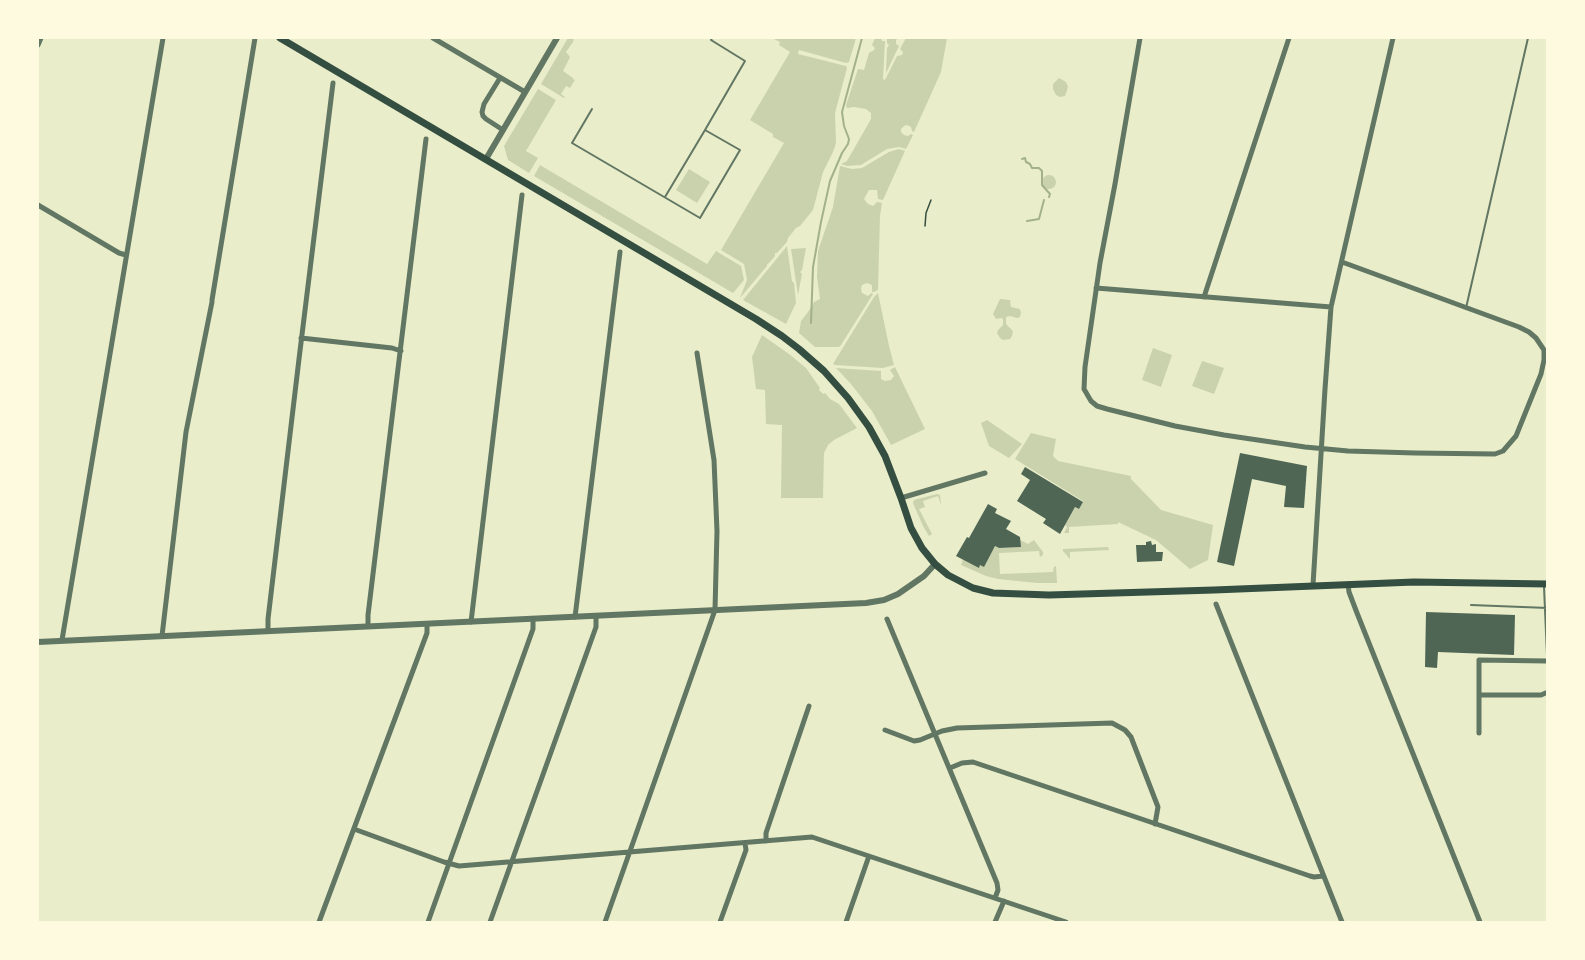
<!DOCTYPE html>
<html>
<head>
<meta charset="utf-8">
<style>
	body { margin:0 }
	#map { position:relative; width:1585px; height:960px; overflow:hidden; background:#e9edc9; font-family:Spectral,serif }
	canvas { display:block }
	.frame { position:absolute; inset:0; border:39px solid #fefae0; pointer-events:none }
</style>
</head>
<body>
<div id="map">
<canvas width="1585" height="960"></canvas>
<div class="frame"></div>
</div>
<script>
const c = document.querySelector('canvas').getContext('2d');
c.lineJoin = 'round';
function fill(path, color) { c.fillStyle = color; c.fill(path, 'evenodd'); }
const shape = rows => new Path2D(rows.map(r => 'M' + r).join(''));
function trace(path, color, width, dash) { c.strokeStyle = color; c.lineWidth = width; c.lineCap = dash ? 'butt' : 'round'; c.setLineDash(dash || []); c.stroke(path); }
fill(shape([
	[568,38,574,38,573,42,566,52,570,57,563,71,573,78,573,79,575,80,570,88,566,86,561,94,565,97,564,98,541,84],
	[772,38,856,38,849,62,846,63,799,50,798,54,846,66,847,68,835,113,836,143,833,152,823,172,813,210,800,226,796,228,788,238,787,242,777,253,775,253,775,256,769,263,767,264,767,266,740,298,747,280,744,264,721,250,784,143,773,137,773,134,750,120,790,52,779,45,780,42],
	[875,38,881,38,882,41,885,41,883,79,885,80,897,56,902,55,903,52,900,49,906,38,947,38,941,72,914,132,912,131,911,127,907,125,904,126,901,129,901,132,904,135,908,136,911,134,913,135,906,149,899,147,887,149,861,165,847,166,841,164,847,161,871,119,871,113,866,109,854,107,847,108,846,105,858,69,864,70,869,53,874,50,875,48,872,45],
	[887,38,899,38,896,40,896,44,899,46,886,73,887,48,889,45,887,43],
	[1059,78,1066,82,1068,87,1065,96,1060,97,1056,95,1053,89,1053,84],
	[538,89,556,100,526,151,538,158,529,173,508,160,504,146],
	[899,149,905,151,883,200,878,199,877,190,869,190,864,199,868,204,873,206,877,202,882,203,880,216,878,290,874,292,872,292,872,285,867,283,862,285,861,289,862,293,868,296,871,293,873,294,841,345,839,347,815,347,799,333,801,321,808,312,814,302,820,299,817,277,818,251,833,207,840,166,852,169,862,168,889,152],
	[540,165,707,264,716,251,741,266,744,280,733,293,534,176],
	[689,169,710,182,697,203,676,190],
	'1042 182a7 7 0 1 1 14 0a7 7 0 1 1-14 0Z',
	[787,246,792,281,794,283,796,303,786,324,743,300],
	[806,248,802,270,800,272,802,274,798,295,791,249],
	[878,293,889,346,894,365,883,368,835,365,833,364,874,297],
	[1000,299,1010,300,1011,307,1020,309,1021,313,1020,317,1017,318,1010,316,1006,317,1006,324,1013,331,1012,336,1010,339,1003,340,1000,338,997,333,998,330,1003,325,1003,319,1001,318,996,319,993,314],
	[762,335,789,354,806,368,820,388,819,390,823,394,825,393,830,399,839,404,857,428,834,440,828,445,824,453,823,498,781,498,782,425,766,424,765,390,756,389,752,357],
	[1153,348,1172,355,1161,387,1142,380],
	[1202,361,1224,368,1214,394,1192,386],
	[895,367,925,429,891,445,872,411,851,384,836,368,881,371,881,379,885,381,891,380,894,376,890,370],
	[987,420,1022,444,1009,458,989,446,981,423],
	[1031,433,1056,439,1053,456,1058,461,1131,476,1131,479,1161,510,1213,525,1208,560,1190,569,1156,540,1118,522,1118,524,1069,527,1069,533,1064,533,1067,527,1065,525,1075,507,1079,509,1083,501,1015,459],
	[937,494,940,495,941,505,938,496,923,501,925,507,919,509,932,534,929,536,923,526,913,503,914,500],
	[1020,540,1028,544,1034,540,1043,552,1043,555,1040,557,1039,551,999,553,1000,574,1053,572,1054,567,1056,566,1057,583,1037,583,998,579,986,576,961,565,963,559,979,567,995,546,999,548,1020,547],
	[1108,547,1109,550,1070,552,1070,559,1063,551,1063,549]
]), '#cad2ad');
trace(shape([
	[1022,159,1025,158,1026,162,1030,164,1032,168,1039,168,1042,171,1042,185,1050,194,1049,197],
	[1027,221,1039,219,1044,200],
	[811,323,813,267,821,222,830,181,842,153,848,144,849,139,844,126,842,112,862,38]
]), '#a3b18a', 2);
fill(shape([
	[1240,453,1307,466,1304,508,1284,507,1286,486,1252,479,1234,566,1217,562],
	[1025,467,1083,502,1079,509,1075,507,1060,534,1043,523,1046,519,1017,501,1030,480,1021,474],
	[988,504,997,509,995,513,1011,521,1006,529,1020,537,1021,547,999,548,995,546,984,567,980,565,979,568,956,556,967,537,969,538],
	[1151,541,1152,545,1156,544,1156,552,1163,552,1162,561,1137,562,1136,545,1146,545,1146,542],
	[1426,612,1515,615,1514,655,1438,652,1437,668,1425,667]
]), '#4f6655');
trace(shape([
	[925,226,926,213,931,200]
]), '#344e41', 1.5);
trace(shape([
	[592,109,572,143,700,218,740,150,705,130,745,61,711,40,712,38],
	[665,197,705,130],
	[1466,308,1528,38],
	[1544,587,1547,655],
	[1471,605,1548,608]
]), '#617663', 2);
trace(shape([
	[433,38,525,92],
	[1140,38,1115,184,1100,263,1085,367,1084,389,1091,401,1097,406,1107,409,1175,426,1224,435,1305,447,1348,451,1415,453,1495,454,1503,451,1516,436,1541,374,1544,360,1544,350,1536,338,1529,332,1519,327,1342,262],
	[38,45,41,38],
	[500,78,484,104,482,112,483,116,486,119,503,130],
	[38,205,119,253,126,255],
	[1096,288,1331,307],
	[1204,297,1289,38],
	[212,300,255,38],
	[301,338,392,348,401,351],
	[901,498,985,473],
	[1348,584,1349,592,1357,613,1480,922],
	[1313,585,1325,389,1331,307,1393,38],
	[1216,604,1342,922],
	[575,617,620,252],
	[887,619,997,883,998,890,995,898],
	[471,622,522,195],
	[368,626,368,615,426,139],
	[268,631,268,619,299,359,333,83],
	[162,636,186,432,212,302],
	[62,640,163,38],
	[1479,695,1541,695,1548,692],
	[885,730,914,741,920,740,942,731,957,728,1112,723,1125,730,1131,737,1158,807,1155,824],
	[1479,733,1479,660,1547,661],
	[950,768,962,763,973,762,1310,876,1314,877,1323,876],
	[354,829,444,862,459,866,812,837,1066,922],
	[766,841,766,833,809,706],
	[319,922,427,633,427,624],
	[428,922,533,629,533,619],
	[490,922,596,627,596,616],
	[605,922,715,610,717,531,714,460,697,353],
	[720,922,746,850,745,843],
	[846,922,869,856],
	[995,922,1004,901]
]), '#617663', 5);
trace(shape([
	[486,159,557,38],
	[38,642,866,603,884,600,898,594,924,576,935,564]
]), '#617663', 6);
trace(shape([
	[280,38,756,319,782,336,799,349,824,371,848,398,869,427,885,456,901,498,911,528,922,548,935,564,948,575,973,588,993,593,1049,595,1214,590,1414,582,1548,584]
]), '#344e41', 7);
</script>
</body>
</html>
